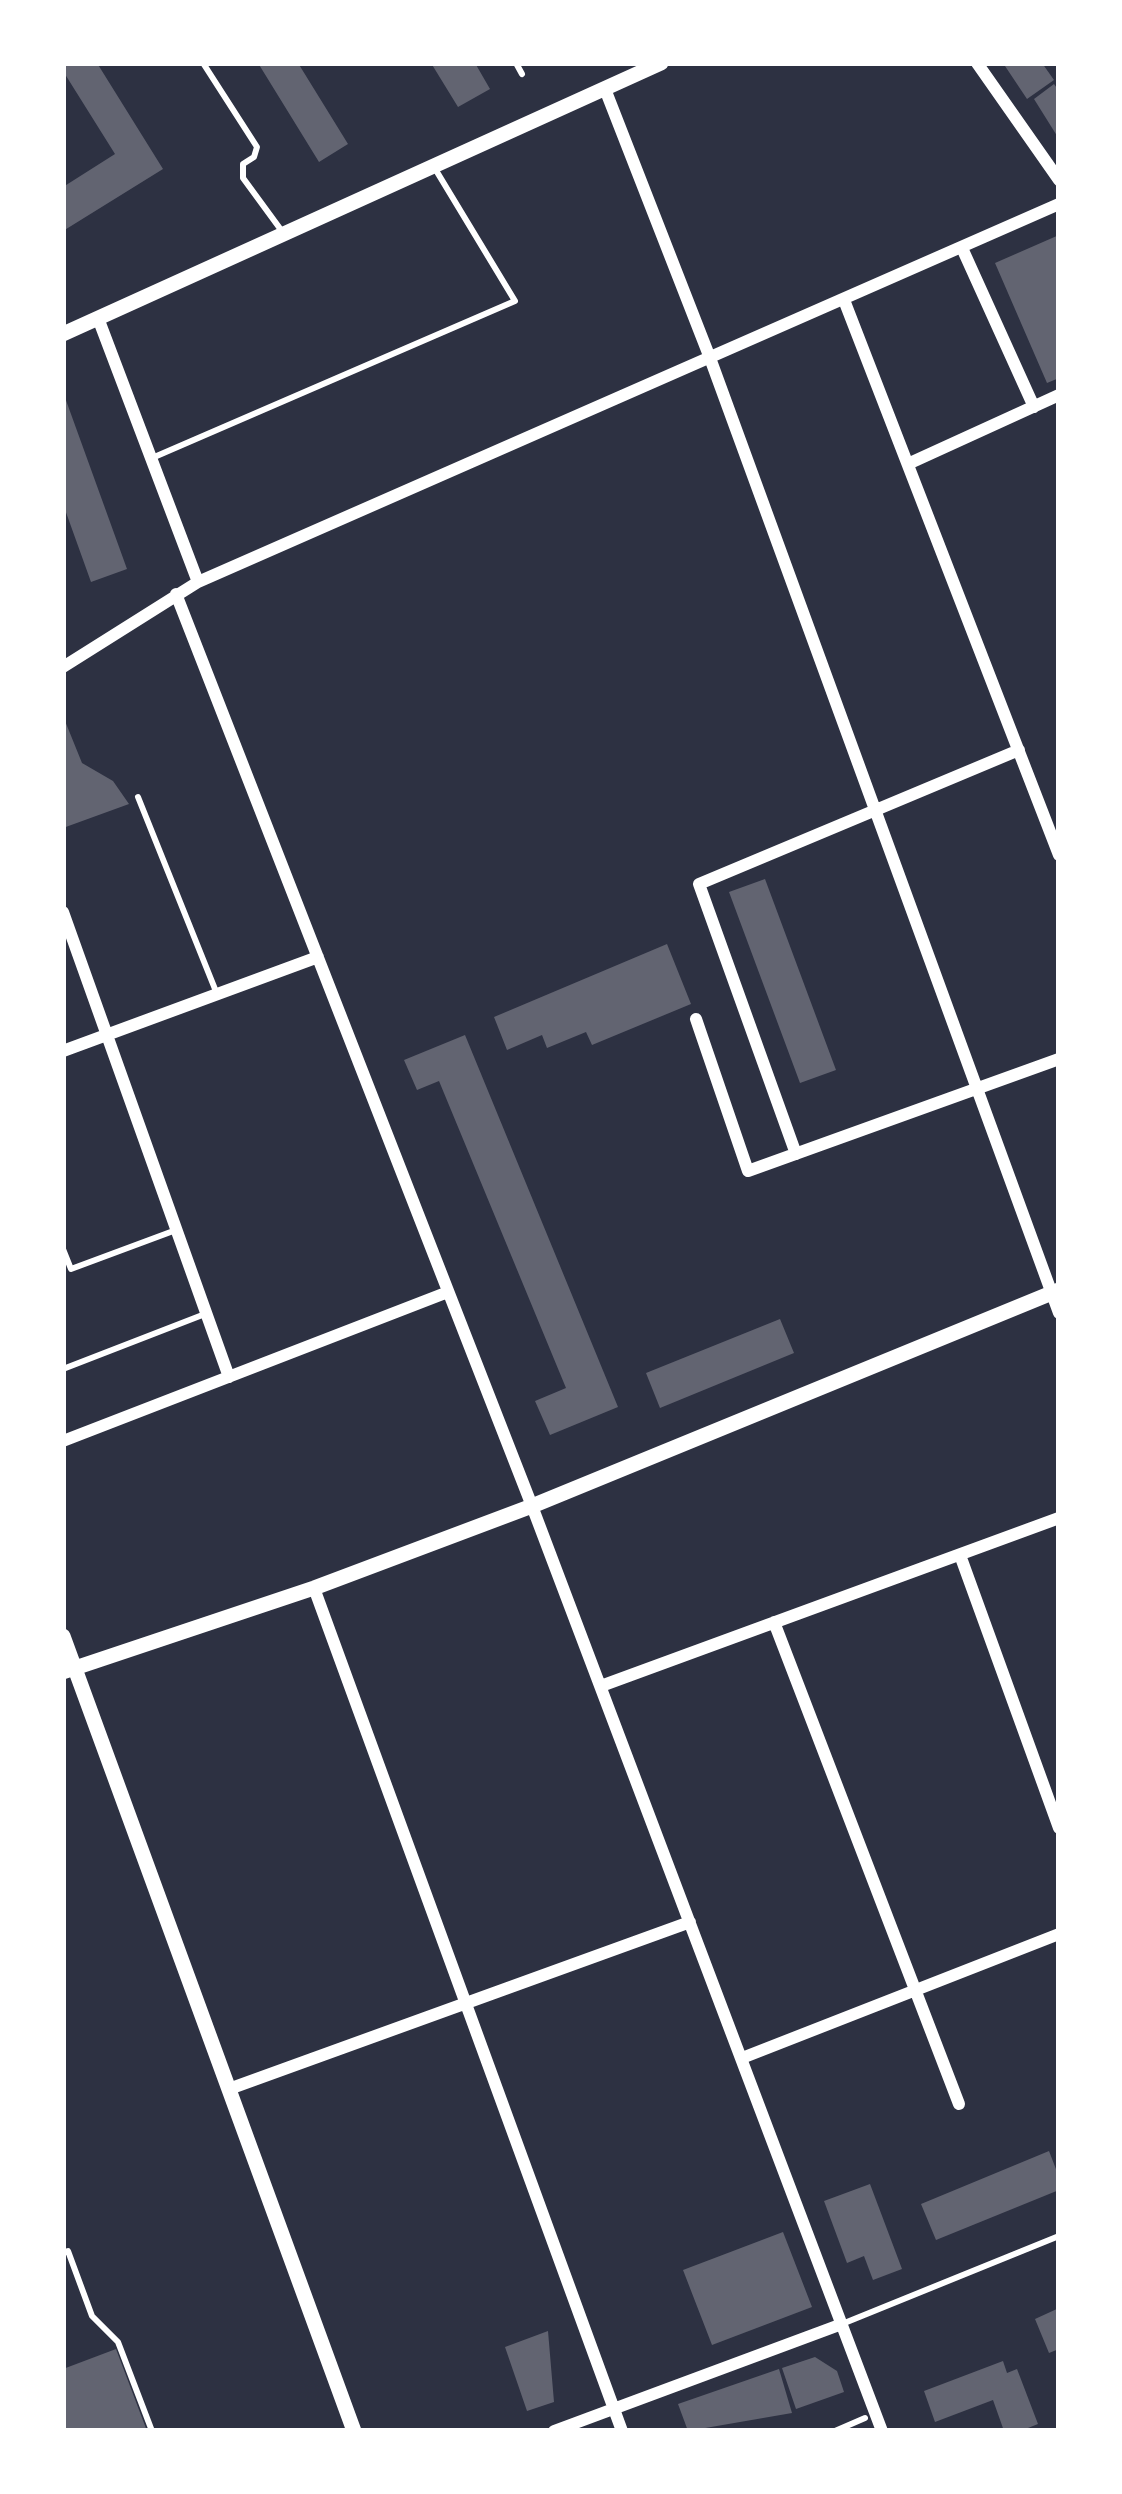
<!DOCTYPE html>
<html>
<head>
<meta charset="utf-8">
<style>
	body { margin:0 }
	#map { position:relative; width:1122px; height:2494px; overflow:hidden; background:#2d3142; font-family:Barlow,sans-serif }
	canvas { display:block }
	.frame { position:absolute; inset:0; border:66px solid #fff; pointer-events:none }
</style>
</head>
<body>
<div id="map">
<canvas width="1122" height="2494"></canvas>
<div class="frame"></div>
</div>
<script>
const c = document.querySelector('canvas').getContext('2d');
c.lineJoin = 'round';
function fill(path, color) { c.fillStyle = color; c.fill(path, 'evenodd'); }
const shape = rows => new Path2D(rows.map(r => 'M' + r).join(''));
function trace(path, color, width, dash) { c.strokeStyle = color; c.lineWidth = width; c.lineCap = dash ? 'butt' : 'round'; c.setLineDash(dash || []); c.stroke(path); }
fill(shape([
	[63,63,97,63,163,169,63,231,63,187,115,154,63,71],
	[258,63,298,63,348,144,319,162],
	[431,63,475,63,490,89,458,107],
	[1009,63,1042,63,1054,80,1027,99,1005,66],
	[1054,84,1059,91,1059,139,1034,99],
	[1059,235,1059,378,1047,383,995,263],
	[63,392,127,569,91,582,63,504],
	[63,716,82,763,113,781,129,804,63,828],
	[765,879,836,1070,800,1083,729,892],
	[667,944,691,1004,592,1045,586,1032,547,1048,542,1035,507,1050,494,1017],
	[465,1035,618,1407,550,1435,535,1401,566,1388,439,1081,417,1090,404,1060],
	[780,1319,794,1353,660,1408,646,1373],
	[1049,2151,1059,2177,1059,2190,936,2240,921,2204],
	[870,2184,902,2269,873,2280,864,2256,847,2263,824,2201],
	[783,2232,812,2307,712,2345,683,2270],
	[1059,2308,1059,2349,1049,2353,1035,2319],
	[548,2331,554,2402,527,2411,505,2347],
	[116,2349,147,2431,63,2431,63,2369],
	[815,2357,837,2371,844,2392,796,2409,782,2368],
	[1003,2361,1007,2373,1017,2369,1038,2424,1028,2428,1029,2431,1004,2431,993,2400,935,2422,924,2391],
	[779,2369,792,2413,688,2431,678,2404]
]), '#626471');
trace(shape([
	[203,63,257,147,254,157,243,164,243,178,284,234],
	[516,63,522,74],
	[152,458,515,301,434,167],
	[138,797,217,994],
	[63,1249,71,1269,176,1230],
	[63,1369,205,1314],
	[63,2253,68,2251,92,2316,118,2342,152,2431],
	[842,2324,1059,2236],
	[835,2431,865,2418]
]), '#fff', 6);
trace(shape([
	[977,63,1059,180],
	[605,89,710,358,1059,1313],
	[962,248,1034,407],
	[844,300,1059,855],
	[98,318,198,582],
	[910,463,1059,395],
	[176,594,532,1506,882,2431],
	[63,667,198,582,1059,204],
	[63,912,229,1377],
	[696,1019,748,1171,1059,1059],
	[63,1051,318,957],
	[796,1154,699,884,1019,750],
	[63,1441,448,1292],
	[960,1555,1059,1828],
	[314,1588,622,2431],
	[774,1622,959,2104],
	[601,1686,1059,1518],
	[742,2058,1059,1934],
	[229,2089,690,1922],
	[554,2431,842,2324]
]), '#fff', 12);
trace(shape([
	[63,334,661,63],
	[63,1636,354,2431],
	[63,1672,314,1588,532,1506,1059,1290]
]), '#fff', 15);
</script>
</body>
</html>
